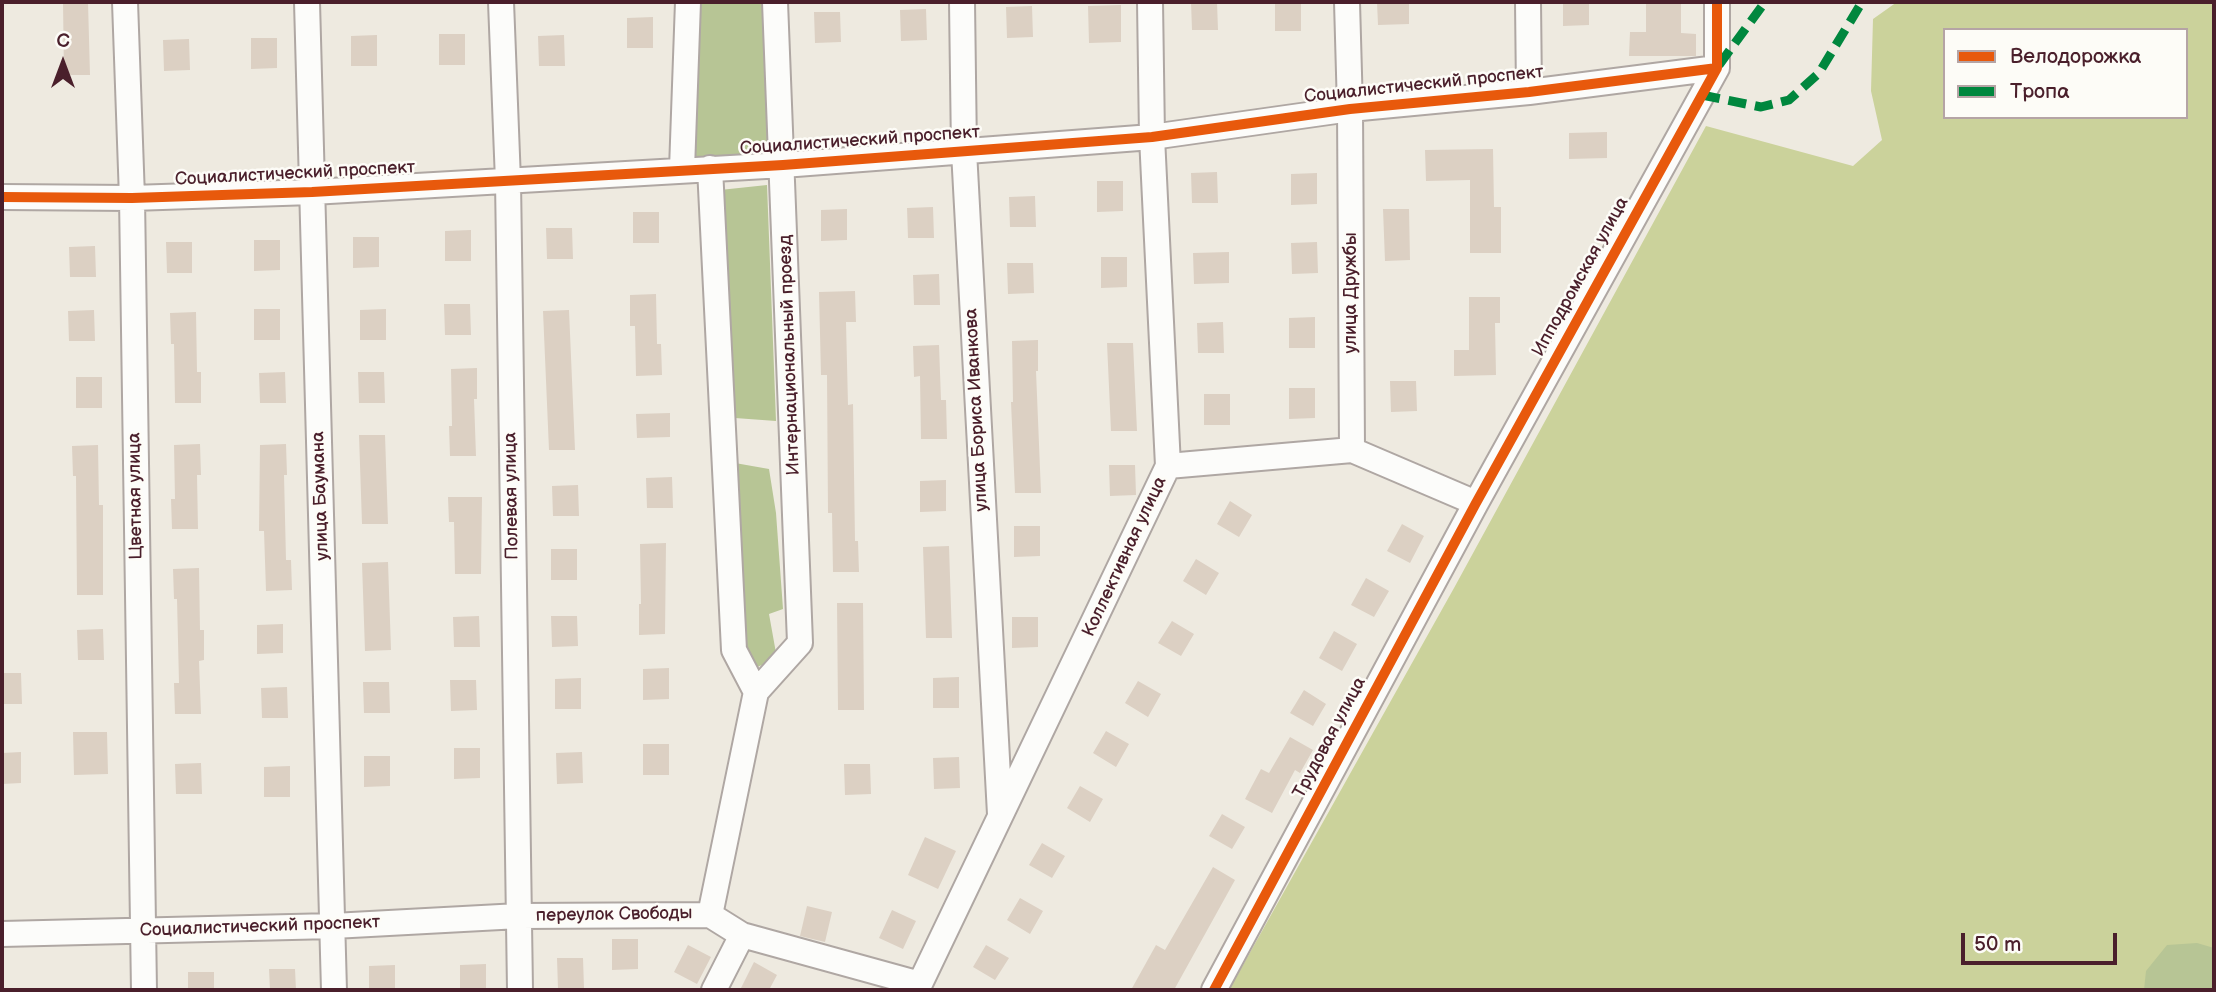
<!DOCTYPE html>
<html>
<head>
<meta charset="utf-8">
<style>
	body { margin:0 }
	#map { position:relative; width:2216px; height:992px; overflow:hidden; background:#eeeae0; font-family:"Balsamiq Sans",sans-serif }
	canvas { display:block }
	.frame { position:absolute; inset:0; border:4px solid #4a1f2b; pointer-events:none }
	.legend { position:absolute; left:1943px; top:28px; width:245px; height:91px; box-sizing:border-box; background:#fdfcf7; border:2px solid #b5a4a5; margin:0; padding:9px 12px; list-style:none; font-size:21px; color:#4a1f2b }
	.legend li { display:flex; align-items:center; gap:14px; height:35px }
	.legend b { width:35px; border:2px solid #b5a4a5 }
	.north { position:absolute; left:28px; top:28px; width:70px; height:70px; -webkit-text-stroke:5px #fdfcf7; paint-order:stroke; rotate:0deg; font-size:19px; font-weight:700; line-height:28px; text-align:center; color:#4a1f2b }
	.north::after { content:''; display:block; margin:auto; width:24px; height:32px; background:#4a1f2b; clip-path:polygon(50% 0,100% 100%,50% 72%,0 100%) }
	.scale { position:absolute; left:1961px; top:933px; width:156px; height:32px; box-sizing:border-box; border:4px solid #4a1f2b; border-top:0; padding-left:9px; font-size:21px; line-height:24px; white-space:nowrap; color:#4a1f2b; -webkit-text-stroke:5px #fdfcf7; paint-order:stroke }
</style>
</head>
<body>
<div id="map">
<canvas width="2216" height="992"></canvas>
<div class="frame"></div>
<ul class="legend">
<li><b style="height:9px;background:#e8590c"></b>Велодорожка</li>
<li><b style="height:9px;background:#00873e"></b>Тропа</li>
</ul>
<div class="north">С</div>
<div class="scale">50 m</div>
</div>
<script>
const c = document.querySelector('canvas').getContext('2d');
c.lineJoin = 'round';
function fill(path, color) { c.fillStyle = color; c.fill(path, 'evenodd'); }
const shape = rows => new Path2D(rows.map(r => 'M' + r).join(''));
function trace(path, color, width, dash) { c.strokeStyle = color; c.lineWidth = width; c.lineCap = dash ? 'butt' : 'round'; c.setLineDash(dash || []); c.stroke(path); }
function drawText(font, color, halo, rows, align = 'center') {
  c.font = font + ' "Balsamiq Sans",sans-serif'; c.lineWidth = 5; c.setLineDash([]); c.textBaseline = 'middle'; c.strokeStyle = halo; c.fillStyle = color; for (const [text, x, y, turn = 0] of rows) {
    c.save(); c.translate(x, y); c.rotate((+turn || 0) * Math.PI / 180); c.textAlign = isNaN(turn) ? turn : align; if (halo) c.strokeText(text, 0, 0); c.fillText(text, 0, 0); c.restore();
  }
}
fill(shape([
	[1897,2,2214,2,2214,990,1229,990,1454,588,1706,126,1853,166,1882,140,1871,91,1873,19],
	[1945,30,2186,30,2186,117,1945,117]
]), '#cbd29b');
fill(shape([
	[699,2,763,2,770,154,693,157],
	[767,185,776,421,735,418,720,190],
	[735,463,769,469,776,513,783,609,769,614,776,653,769,662,755,668,742,650],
	[2197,943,2214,948,2214,990,2144,990,2146,971,2167,945]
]), '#b7c595');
fill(shape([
	[63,2,88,2,90,75,64,75],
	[1191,2,1217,2,1218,30,1192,30],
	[1275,2,1301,2,1301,31,1275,31],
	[1377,2,1409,2,1409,24,1378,25],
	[1563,2,1589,2,1589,25,1563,26],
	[1646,2,1681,2,1681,33,1696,34,1696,56,1629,56,1630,32,1646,32],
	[1121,5,1121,42,1089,43,1088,6],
	[1032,6,1033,37,1007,38,1006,7],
	[926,9,927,40,901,41,900,10],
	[814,12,840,12,841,42,815,43],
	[653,17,653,48,627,48,627,18],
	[439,34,465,34,465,65,439,65],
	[377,35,377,66,351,66,351,36],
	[564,35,565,66,539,66,538,36],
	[251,38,277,38,277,68,251,69],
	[189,39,190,70,164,71,163,40],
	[1607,132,1607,158,1569,159,1569,133],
	[1493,149,1494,207,1501,207,1501,253,1470,253,1470,180,1426,181,1425,150],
	[1217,172,1218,203,1192,203,1191,173],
	[1317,173,1317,204,1291,205,1291,174],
	[1097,181,1123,181,1123,211,1097,212],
	[1035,196,1036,227,1010,227,1009,197],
	[933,207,934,238,908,238,907,208],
	[847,209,847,240,821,241,821,210],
	[1383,209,1409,209,1410,260,1385,261],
	[633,212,659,212,659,243,633,243],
	[546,228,572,228,573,259,547,259],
	[471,230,471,261,445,261,445,231],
	[353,237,379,237,379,267,353,268],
	[254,240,280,240,280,270,254,271],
	[166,242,192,242,192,273,167,273],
	[1317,242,1318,273,1292,274,1291,243],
	[95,246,96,277,70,277,69,247],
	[1229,252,1229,283,1194,284,1193,253],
	[1101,257,1127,257,1127,287,1101,288],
	[1007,263,1033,263,1034,293,1008,294],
	[939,274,940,305,914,305,913,275],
	[855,291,856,322,846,322,848,405,853,404,855,541,858,541,859,572,833,572,832,513,828,513,827,375,821,375,819,292],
	[656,294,657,344,661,344,662,375,636,376,635,326,630,326,630,295],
	[1469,297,1500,297,1500,323,1495,323,1496,375,1454,376,1454,350,1469,350],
	[444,304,470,304,471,335,445,335],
	[254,309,280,309,280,340,254,340],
	[386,309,386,340,360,340,360,310],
	[94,310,95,341,69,341,68,311],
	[569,310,575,450,549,450,543,311],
	[196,312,197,372,201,372,201,403,175,403,174,344,171,344,170,313],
	[1315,317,1315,348,1289,348,1289,318],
	[1223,322,1224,353,1198,353,1197,323],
	[1038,340,1038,371,1036,371,1041,493,1015,493,1011,402,1013,402,1012,341],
	[1107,343,1133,343,1137,431,1111,431],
	[939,345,941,400,946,400,947,439,921,439,920,376,914,377,913,346],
	[477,368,477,399,474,399,476,456,450,456,449,426,452,426,451,369],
	[285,372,286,403,260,403,259,373],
	[358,372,384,372,385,403,359,403],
	[76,377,102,377,102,408,76,408],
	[1390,381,1416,381,1417,411,1391,412],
	[1289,388,1315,388,1315,418,1289,419],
	[1204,394,1230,394,1230,425,1204,425],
	[670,413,670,437,637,438,636,414],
	[359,435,385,435,388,524,362,524],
	[200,444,201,475,197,475,198,529,172,529,171,499,175,499,174,445],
	[286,444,287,475,284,475,286,560,291,560,292,590,266,591,264,531,259,531,260,445],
	[98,445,99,505,103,505,103,595,77,595,76,476,73,476,72,446],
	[1109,465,1135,465,1136,495,1110,496],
	[672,477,673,508,647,508,646,478],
	[946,480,946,511,920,512,920,481],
	[578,485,579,516,553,516,552,486],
	[448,497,482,497,481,574,455,574,454,522,449,522],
	[1230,501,1252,515,1239,537,1217,524],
	[1402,524,1424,536,1410,563,1387,551],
	[1014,526,1040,526,1040,556,1014,557],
	[666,543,665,634,639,635,639,604,641,604,640,544],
	[949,546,952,638,926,638,923,547],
	[551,549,577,549,577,580,551,580],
	[1196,559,1219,573,1206,595,1183,581],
	[388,562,391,650,365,651,362,563],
	[199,568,200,630,204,630,204,660,199,661,201,714,175,714,174,683,179,683,177,599,174,599,173,569],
	[1366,578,1389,591,1374,617,1351,605],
	[837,603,863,603,864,710,838,710],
	[479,616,480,647,454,647,453,617],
	[551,616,577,616,578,646,552,647],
	[1012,617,1038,617,1038,647,1012,648],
	[1172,621,1194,634,1181,656,1158,643],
	[283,624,283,653,257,654,257,625],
	[103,629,104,660,78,660,77,630],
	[1334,631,1357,644,1342,671,1319,658],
	[669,668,669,699,643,700,643,669],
	[2,673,21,673,22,704,2,704],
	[959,677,959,708,933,708,933,678],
	[581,678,581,709,555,709,555,679],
	[450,680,476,680,477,710,451,711],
	[1138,681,1161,694,1148,717,1125,703],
	[363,682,389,682,390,713,364,713],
	[287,687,288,718,262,718,261,688],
	[1304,690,1326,704,1313,726,1290,713],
	[1106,731,1129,744,1116,767,1093,753],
	[73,732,107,732,108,774,74,775],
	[1290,737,1313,750,1300,773,1295,770,1272,813,1245,799,1261,769,1269,773],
	[643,744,669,744,669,775,643,775],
	[454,748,480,748,480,778,454,779],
	[21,752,21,783,2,784,2,753],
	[582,752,583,783,557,784,556,753],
	[364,756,390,756,390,786,364,787],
	[959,757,960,788,934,789,933,758],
	[201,763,202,794,176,794,175,764],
	[844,764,870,764,871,794,845,795],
	[290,766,290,797,264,797,264,767],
	[1080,786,1103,799,1090,822,1067,808],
	[1222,814,1245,827,1232,849,1209,836],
	[925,837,956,851,938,889,908,875],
	[1042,843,1065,856,1052,878,1029,865],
	[1213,867,1235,880,1174,990,1131,990,1156,945,1165,950],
	[1020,898,1043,911,1030,934,1007,920],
	[807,906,832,912,825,942,800,936],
	[892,910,916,921,903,949,879,938],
	[612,939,638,939,638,969,612,970],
	[688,945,711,957,697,984,674,972],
	[986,945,1009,958,995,980,973,967],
	[557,958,583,958,584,988,558,989],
	[754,962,777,975,769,990,740,990],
	[486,964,486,990,460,990,460,965],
	[395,965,395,990,369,990,369,966],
	[269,969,295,969,296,990,270,990],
	[188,972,214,972,214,990,188,990]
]), '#dcd0c3');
const minor = shape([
	[125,2,132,198,144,990],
	[307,2,334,990],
	[501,2,508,181,520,990],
	[962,2,964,151,1000,814],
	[1347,2,1350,109,1352,450,1476,503],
	[1528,2,1529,92],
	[710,168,734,650,756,692,710,915,742,935,714,990],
	[682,169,688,2],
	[2,197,132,198,312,192,783,165,1152,137,1350,109,1529,92,1717,68],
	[1168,466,1352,450],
	[756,692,800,643,775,2],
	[2,934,333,926,519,916,710,915],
	[742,935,920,984],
	[917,990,1168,466,1152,137,1150,2],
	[1214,990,1476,503,1717,68,1717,2]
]);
trace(minor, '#afa7a3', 28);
trace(minor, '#fcfcfa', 24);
trace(shape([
	[1719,65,1765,2],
	[1702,95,1761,107,1789,100,1819,73,1862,2]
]), '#00873e', 9, [18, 9]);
trace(shape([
	[2,197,132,198,312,192,783,165,1152,137,1350,109,1529,92,1717,68],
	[1214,990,1476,503,1717,68,1717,2]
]), '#e8590c', 10);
drawText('18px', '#4a1f2b', '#fdfcf7', [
	["Социалистический проспект",1424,85,-6],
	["Социалистический проспект",860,141,-4],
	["Социалистический проспект",295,174,-3],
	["Ипподромская улица",1581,277,-61],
	["улица Дружбы",1351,293,-90],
	["Интернациональный проезд",790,355,-92],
	["улица Бориса Иванкова",977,410,-93],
	["Цветная улица",136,496,-91],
	["улица Баумана",321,496,-92],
	["Полевая улица",512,496,-91],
	["Коллективная улица",1125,557,-65],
	["Трудовая улица",1330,738,-62],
	["переулок Свободы",614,915,-1],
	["Социалистический проспект",260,927,-2]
]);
</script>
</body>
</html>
